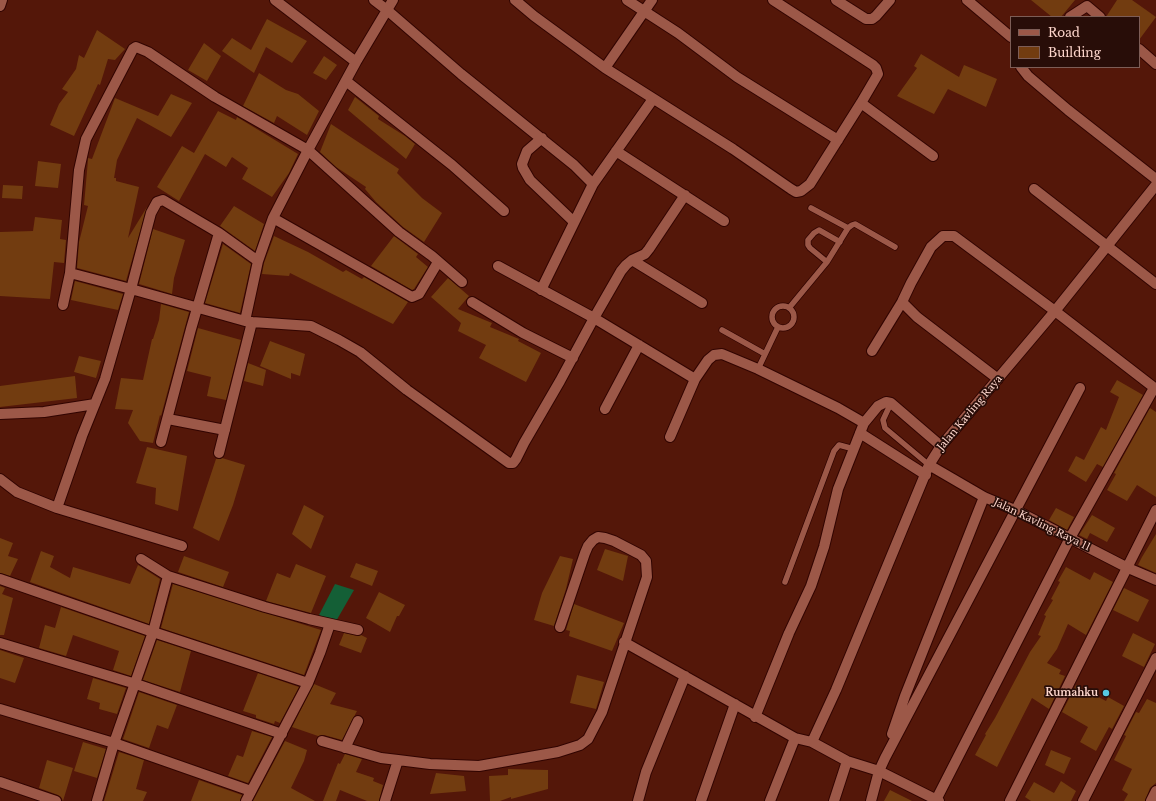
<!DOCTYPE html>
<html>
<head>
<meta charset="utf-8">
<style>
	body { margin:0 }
	#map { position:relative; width:1156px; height:801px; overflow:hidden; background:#541709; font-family:"Libre Baskerville",serif }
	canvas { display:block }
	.legend { position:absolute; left:1010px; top:16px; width:130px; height:52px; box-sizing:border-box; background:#280d08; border:1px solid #7d5d56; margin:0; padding:5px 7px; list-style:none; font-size:12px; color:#fdd6cc }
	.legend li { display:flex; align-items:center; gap:8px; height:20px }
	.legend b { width:20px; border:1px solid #7d5d56 }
</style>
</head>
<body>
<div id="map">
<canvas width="1156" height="801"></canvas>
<ul class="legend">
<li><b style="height:5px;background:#9c5848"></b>Road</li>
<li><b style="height:11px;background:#723c10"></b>Building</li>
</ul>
</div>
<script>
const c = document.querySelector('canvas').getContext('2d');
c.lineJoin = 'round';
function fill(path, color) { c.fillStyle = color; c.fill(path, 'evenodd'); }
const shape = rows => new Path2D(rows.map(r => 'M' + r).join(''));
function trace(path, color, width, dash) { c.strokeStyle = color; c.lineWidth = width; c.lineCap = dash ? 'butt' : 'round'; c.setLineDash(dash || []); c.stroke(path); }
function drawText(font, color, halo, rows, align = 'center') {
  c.font = font + ' "Libre Baskerville",serif'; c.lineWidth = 3.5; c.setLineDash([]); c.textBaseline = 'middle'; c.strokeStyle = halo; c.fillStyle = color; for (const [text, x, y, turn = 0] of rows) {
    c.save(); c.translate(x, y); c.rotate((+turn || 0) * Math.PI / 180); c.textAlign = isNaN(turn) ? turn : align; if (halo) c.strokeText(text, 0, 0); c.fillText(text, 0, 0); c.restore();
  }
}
fill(shape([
	[335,584,354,590,335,623,319,615]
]), '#145f36');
fill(shape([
	[1031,0,1075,0,1061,17,1052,17],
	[1117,0,1132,0,1156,17,1139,40,1139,17,1106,17],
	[267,19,307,41,292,63,266,47,254,73,222,51,232,38,251,50],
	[97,30,125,49,115,60,108,59,100,85,98,84,74,136,50,125,59,104,68,92,62,89,76,69,79,55,84,58],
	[204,43,221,56,207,81,188,70],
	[921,54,959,77,964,65,997,79,986,107,948,89,934,114,897,96,917,68,914,66],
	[324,56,337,65,326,80,313,73],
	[259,73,286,90,298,94,319,111,307,135,277,116,274,123,243,106],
	[171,94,192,103,171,137,137,118,117,160,114,178,116,178,116,181,139,187,128,238,147,207,126,281,77,268,79,242,88,206,84,205,88,160,88,158,92,159,115,98,158,116],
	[355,97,379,116,378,119,405,136,415,144,406,159,348,110],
	[218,111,236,120,237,117,298,154,289,173,272,197,242,179,248,168,232,157,226,167,205,154,179,201,157,187,182,146,194,153],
	[331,124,399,169,397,173,422,198,442,213,424,242,403,227,376,202,365,189,366,187,336,167,320,152],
	[38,161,61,164,58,188,35,186],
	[3,185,23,186,22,199,2,198],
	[234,206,264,224,255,251,220,226],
	[35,217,62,220,60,239,66,240,64,263,54,262,50,299,0,296,0,232,33,231],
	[153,229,185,240,174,278,172,294,139,284],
	[274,236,308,252,343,272,346,270,362,279,364,277,408,302,393,324,290,273,289,276,262,274,264,263],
	[394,236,418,254,416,257,428,267,414,289,412,290,371,266],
	[223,244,251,264,240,313,205,303],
	[448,278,469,296,458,309,492,323,490,327,519,339,518,341,541,353,526,382,479,358,486,345,458,331,461,323,431,297],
	[75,281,123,294,118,310,71,300],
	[161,304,189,312,161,416,160,415,153,443,140,441,128,423,133,410,115,409,121,378,143,380,152,339,153,339,159,320],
	[198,328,241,340,226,400,207,396,211,377,187,371],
	[270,341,305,354,300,376,291,373,291,379,260,366],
	[79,356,101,361,96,378,74,372],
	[248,363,266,370,263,386,244,381],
	[75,376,77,398,0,407,0,386],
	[1117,380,1143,395,1103,467,1097,464,1086,482,1068,471,1076,456,1084,460,1101,427,1106,430,1119,397,1110,392],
	[1150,408,1156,412,1156,497,1137,485,1127,501,1107,490,1116,474,1114,473],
	[147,447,187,456,178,511,155,504,156,488,136,483],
	[222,458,245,465,233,505,219,541,193,528,216,459],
	[304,505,324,516,311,549,292,534],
	[1056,508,1074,517,1067,530,1049,520],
	[1092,515,1115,528,1107,542,1090,533,1087,539,1079,535],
	[1156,534,1156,573,1138,565,1142,557],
	[0,538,13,543,8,556,18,559,10,576,0,573],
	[605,549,628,556,623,581,597,570],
	[41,551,54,556,50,567,70,578,73,567,130,584,138,565,160,579,149,624,30,582],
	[184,556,229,572,223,587,178,572],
	[560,556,573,559,566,589,554,626,534,620,542,593],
	[356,563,378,571,372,586,350,577],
	[296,564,326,576,311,613,266,601,277,573,290,578],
	[1066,567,1090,580,1094,572,1113,582,1086,635,1068,624,1057,649,1047,663,1061,670,1059,674,1065,676,1049,709,1032,698,997,767,975,755,986,735,985,734,995,718,1030,652,1041,636,1038,635,1046,616,1044,615,1053,600,1051,599,1060,582,1058,581],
	[173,584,321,630,304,675,161,628],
	[0,586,5,588,2,594,13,598,4,635,0,635],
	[1124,588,1149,600,1138,622,1113,610],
	[379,592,405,605,399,616,397,616,390,632,366,618],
	[574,604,624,623,612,651,569,636,570,631,566,630],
	[61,607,145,636,131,676,113,670,119,651,73,635,66,656,39,648,45,625,55,628],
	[344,633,357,636,361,635,367,638,361,653,339,645],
	[1133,633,1155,644,1144,667,1122,656],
	[157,640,191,651,180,692,143,680],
	[0,650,24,658,15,683,0,678],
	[258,673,299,687,280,723,275,721,274,724,256,718,256,715,243,711],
	[577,675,604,682,596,709,570,703],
	[93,678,126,688,117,714,99,709,100,703,87,699],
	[314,684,336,693,330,704,357,711,342,740,324,735,318,736,292,727],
	[1076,685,1106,701,1108,697,1124,706,1112,729,1109,727,1096,751,1080,742,1088,727,1062,712],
	[139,692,177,705,168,729,157,725,149,748,123,739],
	[1147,699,1156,703,1156,783,1150,788,1145,801,1124,801,1128,794,1122,790,1132,769,1114,760,1126,736,1124,735,1136,712,1139,713],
	[252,731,272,737,248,783,228,776,237,755,243,757],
	[285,741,307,750,304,761,291,788,315,801,253,801],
	[83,742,106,749,97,778,74,771],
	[1051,750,1071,758,1064,774,1045,765],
	[119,752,144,760,136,789,147,792,143,801,104,801],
	[345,754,362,759,356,772,374,778,373,781,383,785,379,801,367,801,340,790,336,801,323,801,338,763,340,764],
	[47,760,73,768,63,801,61,797,58,795,39,788],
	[508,769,548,770,548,789,511,799,511,797,500,801,490,801,489,776,508,775],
	[436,773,464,776,466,791,430,794],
	[199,780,242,795,240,801,191,801],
	[1061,781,1076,791,1071,801,1031,801,1025,797,1034,782,1054,793],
	[890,790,912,801,884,801]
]), '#723c10');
const lane = shape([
	[811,208,848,228],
	[827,262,810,248,808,245,808,240,814,233,819,230,840,242],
	'772 317a11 11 0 1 1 22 0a11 11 0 1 1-22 0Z',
	[789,308,827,262,848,228,852,225,855,224,895,247],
	[722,330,765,354],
	[758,369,778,327],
	[891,403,883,420,885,428,929,465],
	[785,582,834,451,839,445,854,449]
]);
const street = shape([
	[275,0,356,62],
	[374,0,387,10,461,74,574,165,593,184],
	[515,0,534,16,605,68,733,149,791,189,796,192,801,191,810,184,861,103,878,74,876,68,873,65,773,0],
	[627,0,678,33,737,77,838,140],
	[836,0,866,19,872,19,876,16,890,0],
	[967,0,1011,37],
	[0,6,2,0],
	[1070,17,1087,6,1100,17],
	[1139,49,1156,64],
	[1021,67,1028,76,1068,110,1156,179],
	[605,68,652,0],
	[346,81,452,165,504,211],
	[861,103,933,156],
	[542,138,527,151,522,164,523,168,530,180,574,222],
	[616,151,724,221],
	[1034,189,1156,284],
	[273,218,412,297,419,294,438,262],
	[632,260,702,303],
	[498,266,594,318,695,379,708,360,714,355,722,354,758,369,838,408,864,423,878,406,886,402,891,403,941,446],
	[70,273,131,289,245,321],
	[541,290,593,184,653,99],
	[472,302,523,333,573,358],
	[902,302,917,317,998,379],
	[63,305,70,273,79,170,86,139,133,49,136,47,148,52,215,97,308,150,399,232,432,256,462,282],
	[252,322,311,326,339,340,360,352,407,390,509,463,513,463,516,459,524,443,560,381,594,318,621,271,626,265,632,260,645,254,649,249,685,195],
	[872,351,902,302,911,283,931,247,943,236,954,236,1055,311,1156,389],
	[605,409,639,345],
	[0,414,44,412,95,404],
	[168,419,225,430],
	[860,433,926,475],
	[670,437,695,379],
	[161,442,191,329,219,233],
	[219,453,252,322,245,321,258,261,273,218,308,150,356,62,393,0],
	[929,465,984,497,1015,510,1128,568,1156,580],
	[0,479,17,492,57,508,182,546],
	[57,508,82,436,105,379,131,289,151,213,157,202,163,200,219,233,258,261],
	[141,559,168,576,265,607,309,619,358,630],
	[0,579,153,632,308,683],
	[624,642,795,738,812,742,847,761,879,771,939,801],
	[0,643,136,684,282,734],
	[0,709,114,743,251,791],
	[755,717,789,633,811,586,824,547,838,489,864,423],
	[892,734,905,696,984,497],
	[322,741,381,758,398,760,385,801],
	[812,742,836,690,929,465,941,446,1055,311,1156,185],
	[345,748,358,721],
	[398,760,430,764,479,766,558,752,580,745,588,739,602,712,647,577,646,561,641,555,614,541,605,538,598,537,593,540,588,546,585,553,560,627],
	[0,782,56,801],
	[936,800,1070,538,1154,388],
	[97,801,114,743,153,632,168,576],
	[246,801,308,683,320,653,330,624],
	[638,801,646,772,685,676],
	[701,801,735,704],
	[770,801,795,738],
	[834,801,847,761],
	[871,801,879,771,885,758,1080,388],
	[1010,801,1156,510],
	[1083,801,1156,658],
	[1151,801,1156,791]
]);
trace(lane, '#310400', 7);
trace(street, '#310400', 12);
trace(lane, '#9c5848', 5.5);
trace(street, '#9c5848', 10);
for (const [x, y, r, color] of [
	[1106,693,4,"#57c9e2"]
]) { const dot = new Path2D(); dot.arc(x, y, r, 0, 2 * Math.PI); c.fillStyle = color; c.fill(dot); trace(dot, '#280d08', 1.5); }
drawText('10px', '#fdd6cc', '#280d08', [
	["Jalan Kavling Raya",970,413,-50],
	["Jalan Kavling Raya 11",1042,525,26]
]);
drawText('bold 10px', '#fdd6cc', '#280d08', [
	["Rumahku",1098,693]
], 'right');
</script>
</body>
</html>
